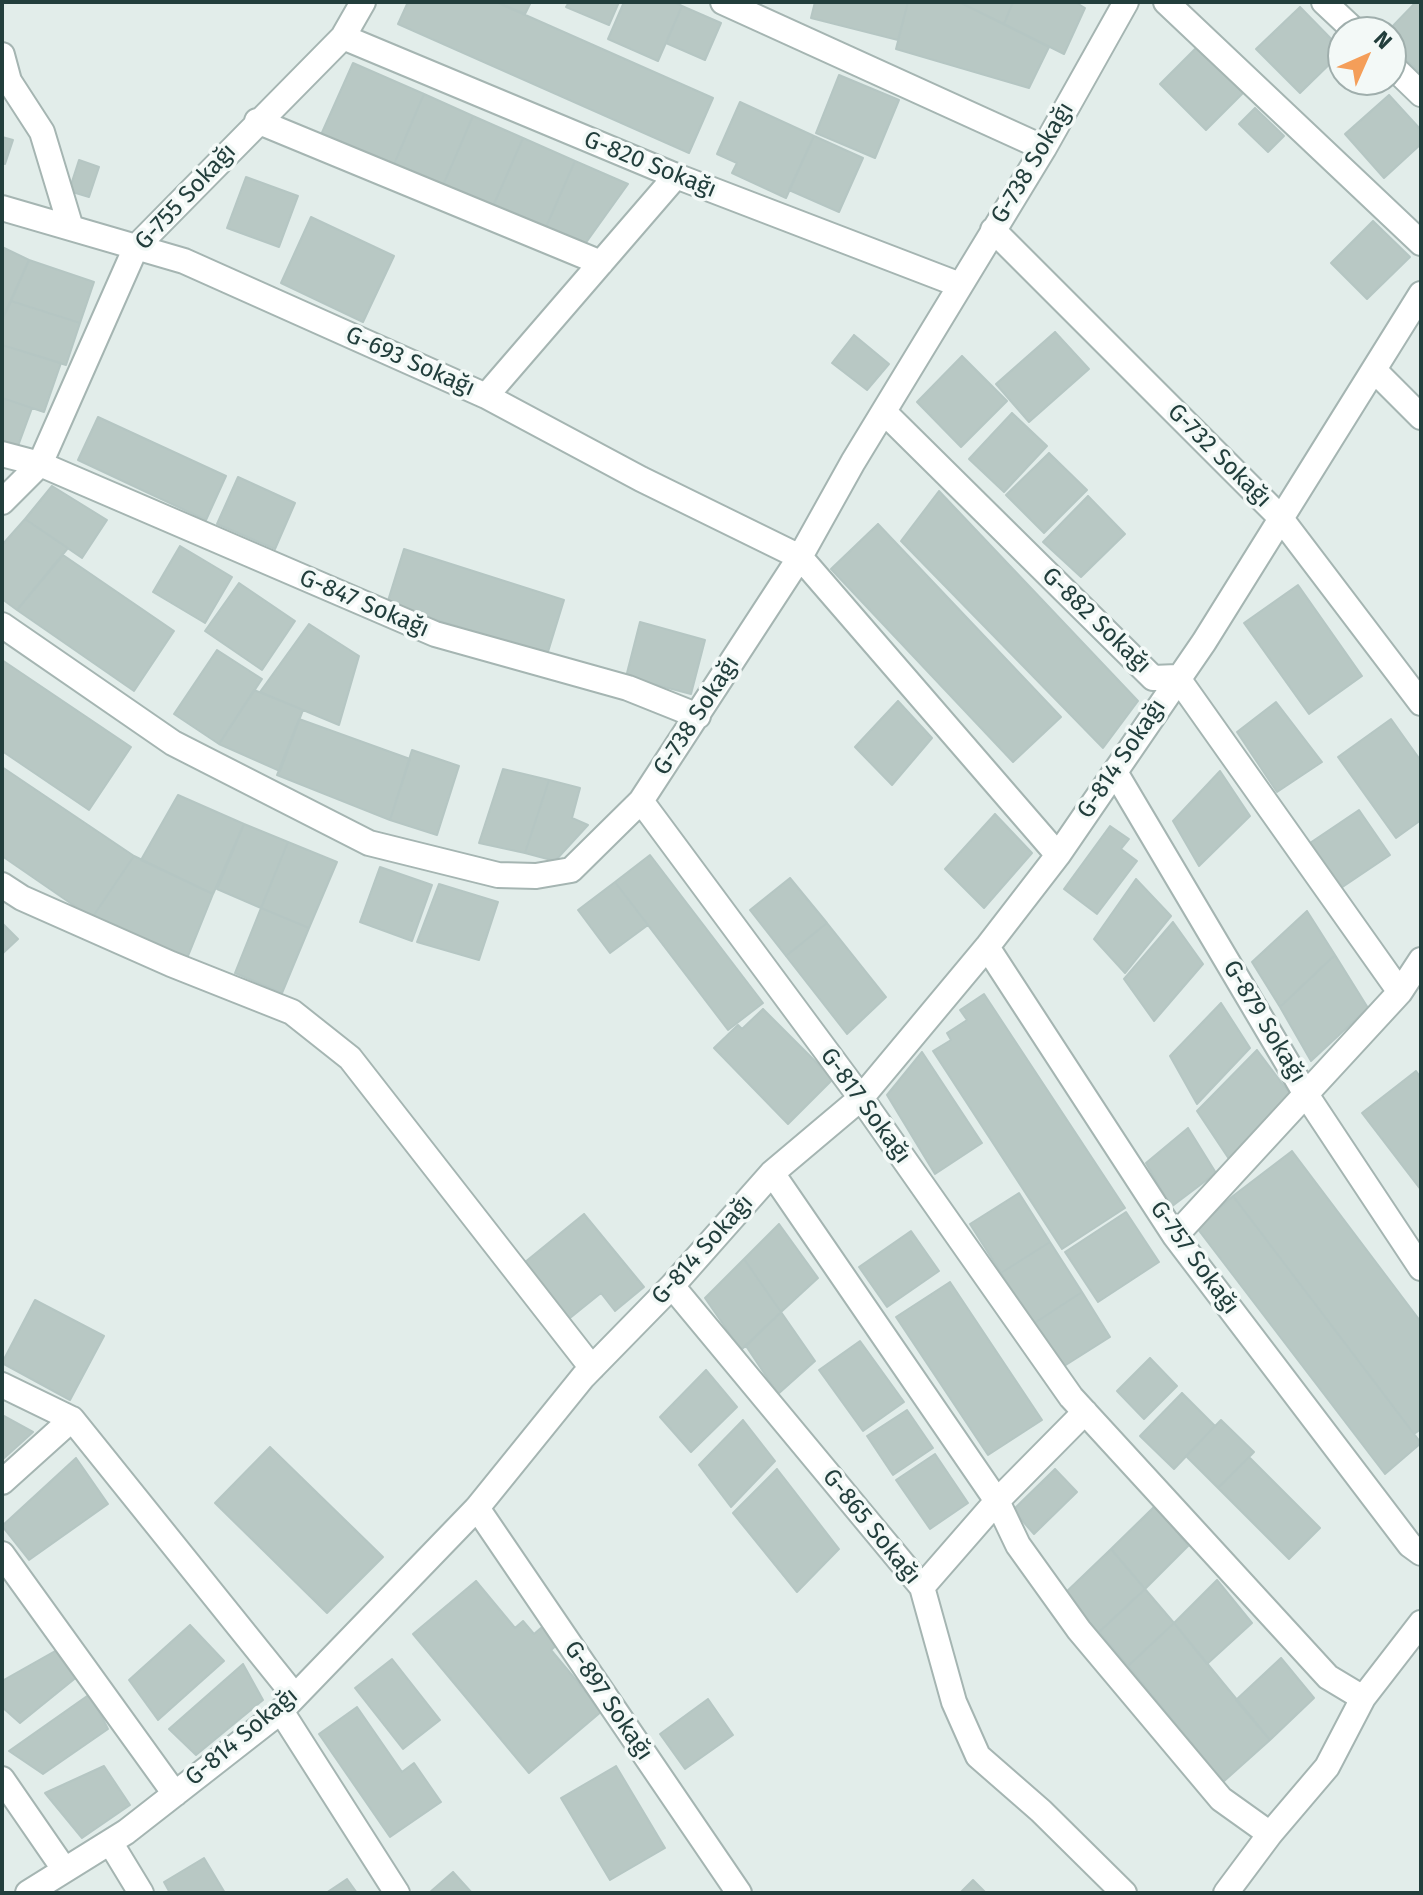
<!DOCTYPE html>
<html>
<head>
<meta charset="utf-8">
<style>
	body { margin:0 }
	#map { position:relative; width:1423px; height:1895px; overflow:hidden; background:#e2edea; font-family:"Fira Sans",sans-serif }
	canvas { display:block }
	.frame { position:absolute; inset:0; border:4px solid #223e3c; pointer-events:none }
	.north { position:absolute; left:1327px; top:16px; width:80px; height:80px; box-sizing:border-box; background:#f3f9f7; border:2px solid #9faeac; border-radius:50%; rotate:45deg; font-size:22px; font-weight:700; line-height:32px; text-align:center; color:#223e3c }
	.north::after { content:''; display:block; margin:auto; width:28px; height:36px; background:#f49e59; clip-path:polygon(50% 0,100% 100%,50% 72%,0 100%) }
</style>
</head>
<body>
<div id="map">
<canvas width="1423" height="1895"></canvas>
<div class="frame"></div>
<div class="north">N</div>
</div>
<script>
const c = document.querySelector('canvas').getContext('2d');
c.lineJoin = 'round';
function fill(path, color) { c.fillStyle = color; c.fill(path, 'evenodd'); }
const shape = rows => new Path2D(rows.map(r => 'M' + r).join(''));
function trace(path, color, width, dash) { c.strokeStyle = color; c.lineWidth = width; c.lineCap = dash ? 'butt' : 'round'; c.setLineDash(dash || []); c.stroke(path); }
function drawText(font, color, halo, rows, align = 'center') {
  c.font = font + ' "Fira Sans",sans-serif'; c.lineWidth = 7; c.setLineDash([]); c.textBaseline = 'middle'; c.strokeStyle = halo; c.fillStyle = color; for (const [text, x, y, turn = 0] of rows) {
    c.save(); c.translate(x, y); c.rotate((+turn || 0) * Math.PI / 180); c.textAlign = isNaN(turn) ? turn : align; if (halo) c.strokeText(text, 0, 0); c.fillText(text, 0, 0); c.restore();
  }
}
const building = shape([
	[408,2,496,2,713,98,689,153,398,24,408,2],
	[496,2,531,2,525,14,496,2],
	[569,2,619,2,609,25,566,7,569,2],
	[624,2,674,2,682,6,658,61,608,39,624,2],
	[815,2,908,2,898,40,811,18,815,2],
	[908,2,959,2,1049,47,1029,88,896,49,908,2],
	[959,2,1013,2,1004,24,959,2],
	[1013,2,1075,2,1085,8,1064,54,1004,24,1013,2],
	[1416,2,1421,2,1421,74,1391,45,1391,32,1387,32,1416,2],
	[682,6,721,23,705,60,666,43,682,6],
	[1300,7,1343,51,1300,93,1256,49,1300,7],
	[1199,45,1245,91,1206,130,1160,84,1199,45],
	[353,63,424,94,392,169,320,137,353,63],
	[839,75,899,100,875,158,816,133,839,75],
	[424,94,473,116,441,190,392,169,424,94],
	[1389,95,1421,130,1421,144,1384,178,1345,134,1389,95],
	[740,102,814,136,786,198,732,173,737,163,717,154,740,102],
	[1255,108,1284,136,1268,152,1239,124,1255,108],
	[473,116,523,138,491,211,441,190,473,116],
	[814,136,863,158,839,212,789,190,814,136],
	[2,137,13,140,5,164,2,163,2,137],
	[523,138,575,161,543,234,491,211,523,138],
	[79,160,99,167,89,197,69,191,79,160],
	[575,161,628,184,580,251,543,234,575,161],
	[246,177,298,196,279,247,227,228,246,177],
	[311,217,394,256,363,322,281,283,311,217],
	[1373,221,1410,257,1367,299,1331,263,1373,221],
	[2,247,29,260,2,320,2,247],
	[29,260,94,282,80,323,11,301,29,260],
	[11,301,80,323,66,365,2,345,2,320,11,301],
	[1055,332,1089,369,1029,422,996,384,1055,332],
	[854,335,889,364,867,390,832,363,854,335],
	[2,345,61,363,44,412,2,398,2,345],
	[962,356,1007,401,961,447,917,402,962,356],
	[2,398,32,408,18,446,2,441,2,398],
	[1012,413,1047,446,1004,492,969,459,1012,413],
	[98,417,226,476,206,520,78,460,98,417],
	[1049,453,1087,490,1044,533,1006,495,1049,453],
	[238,477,295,503,275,549,217,524,238,477],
	[52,486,107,520,82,558,25,519,52,486],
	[939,491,1138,701,1103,748,901,541,939,491],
	[1088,496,1125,534,1081,577,1043,542,1088,496],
	[25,519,68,548,17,610,2,599,2,545,25,519],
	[878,524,1061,717,1013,762,831,569,878,524],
	[180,546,232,577,205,623,153,592,180,546],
	[404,549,564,600,547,655,387,604,404,549],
	[63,555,174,631,134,691,17,610,63,555],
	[239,583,295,621,262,670,205,631,239,583],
	[1298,585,1362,676,1309,714,1244,623,1298,585],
	[640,622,705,640,691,694,626,677,640,622],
	[309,624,359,656,339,725,260,692,309,624],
	[217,650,262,679,219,744,174,714,217,650],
	[2,660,131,747,89,810,2,751,2,660],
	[254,690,303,710,280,771,219,744,254,690],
	[898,701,932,738,892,785,855,747,898,701],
	[1276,702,1322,762,1277,792,1237,732,1276,702],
	[299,719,410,759,390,820,277,775,299,719],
	[1391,719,1421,761,1421,820,1396,838,1338,757,1391,719],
	[412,750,459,766,437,835,390,820,412,750],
	[2,767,134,856,92,918,2,856,2,767],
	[503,769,549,780,525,853,479,843,503,769],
	[1220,771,1250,816,1199,866,1173,821,1220,771],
	[549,780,580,788,572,818,588,825,555,861,525,853,549,780],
	[178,795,244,824,213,894,141,860,178,795],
	[1359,810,1390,855,1338,890,1307,845,1359,810],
	[995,814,1032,853,984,908,945,869,995,814],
	[244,824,288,842,261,908,217,889,244,824],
	[1110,826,1129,839,1121,849,1137,861,1097,914,1064,889,1110,826],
	[288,842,337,862,309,928,261,908,288,842],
	[650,855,763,1003,728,1030,615,882,650,855],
	[134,856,213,894,186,961,92,918,134,856],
	[380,867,432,885,412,941,360,922,380,867],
	[790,878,827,923,786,956,750,910,790,878],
	[1136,879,1171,916,1125,973,1094,939,1136,879],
	[615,882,648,925,610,953,578,910,615,882],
	[439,884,498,902,479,960,417,942,439,884],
	[261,908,309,928,282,993,235,973,261,908],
	[1307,911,1335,955,1280,1007,1252,962,1307,911],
	[1173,922,1203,964,1154,1021,1124,979,1173,922],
	[2,923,18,939,2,954,2,923],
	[827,923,886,997,847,1034,786,956,827,923],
	[1335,955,1368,1008,1311,1061,1280,1007,1335,955],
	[984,994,1125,1208,1062,1249,933,1051,951,1040,947,1033,967,1020,960,1010,984,994],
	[1221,1003,1250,1048,1197,1104,1170,1056,1221,1003],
	[763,1009,833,1079,788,1124,714,1048,738,1025,742,1029,763,1009],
	[1257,1050,1290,1094,1229,1159,1197,1111,1257,1050],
	[922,1052,982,1143,935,1174,887,1095,922,1052],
	[1416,1071,1421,1078,1421,1190,1362,1113,1416,1071],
	[1188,1128,1216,1173,1171,1207,1146,1163,1188,1128],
	[1292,1151,1421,1322,1421,1429,1414,1434,1233,1196,1292,1151],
	[1019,1193,1050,1242,1001,1273,970,1224,1019,1193],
	[1233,1196,1421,1443,1385,1474,1197,1228,1233,1196],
	[1126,1212,1159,1262,1098,1302,1065,1252,1126,1212],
	[584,1214,644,1287,615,1311,601,1293,565,1322,519,1267,584,1214],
	[779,1224,818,1278,781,1312,744,1259,779,1224],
	[911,1231,939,1271,887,1307,859,1267,911,1231],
	[1050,1242,1082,1292,1033,1324,1001,1273,1050,1242],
	[744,1259,781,1312,741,1350,705,1298,744,1259],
	[950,1282,1042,1420,988,1455,896,1317,950,1282],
	[1082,1292,1110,1337,1061,1368,1033,1324,1082,1292],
	[35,1300,104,1336,70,1400,2,1363,35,1300],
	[781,1312,815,1361,778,1394,746,1346,781,1312],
	[860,1341,904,1402,863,1431,819,1370,860,1341],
	[1150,1358,1177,1386,1144,1419,1117,1391,1150,1358],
	[706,1370,737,1407,691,1452,660,1417,706,1370],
	[1182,1393,1215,1426,1174,1469,1140,1436,1182,1393],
	[907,1410,933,1448,893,1475,867,1436,907,1410],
	[2,1415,33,1432,2,1460,2,1415],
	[743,1420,775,1461,731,1507,699,1465,743,1420],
	[1221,1420,1254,1452,1218,1488,1186,1456,1221,1420],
	[270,1447,383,1557,327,1613,215,1503,270,1447],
	[935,1454,968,1503,930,1529,896,1480,935,1454],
	[1249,1457,1320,1528,1289,1559,1218,1488,1249,1457],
	[76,1458,108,1504,29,1560,2,1526,76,1458],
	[777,1469,839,1549,797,1592,733,1513,777,1469],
	[1055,1469,1077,1492,1034,1534,1013,1510,1055,1469],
	[1156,1505,1188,1546,1145,1589,1111,1549,1156,1505],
	[1111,1549,1145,1589,1097,1634,1062,1596,1111,1549],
	[1217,1580,1252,1623,1207,1664,1174,1623,1217,1580],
	[476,1581,515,1628,523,1621,534,1634,548,1622,563,1640,551,1650,602,1711,529,1773,413,1634,476,1581],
	[1145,1589,1174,1623,1128,1666,1099,1632,1145,1589],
	[1174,1623,1270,1740,1223,1782,1128,1666,1174,1623],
	[190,1625,224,1661,158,1720,129,1680,190,1625],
	[64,1646,78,1676,20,1723,2,1707,2,1681,64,1646],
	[1281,1658,1314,1698,1270,1740,1236,1700,1281,1658],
	[392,1659,440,1720,403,1749,355,1688,392,1659],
	[243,1664,263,1700,196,1755,169,1729,243,1664],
	[90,1694,108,1729,43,1774,9,1751,90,1694],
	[708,1699,733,1735,685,1769,660,1734,708,1699],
	[357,1707,402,1772,414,1763,441,1802,390,1837,319,1734,357,1707],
	[104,1766,130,1805,82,1838,45,1793,104,1766],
	[616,1766,665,1848,610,1880,561,1798,616,1766],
	[204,1858,225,1893,170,1893,164,1882,204,1858],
	[453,1872,472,1893,429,1893,453,1872],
	[347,1879,357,1893,326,1893,347,1879],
	[973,1880,986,1893,960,1893,973,1880]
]);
fill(building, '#b8c8c4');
trace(building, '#b5c6c3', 2);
const minor = shape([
	[723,2,1044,148],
	[1166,2,1421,243],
	[1324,2,1356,32],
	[343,37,676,176,960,285],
	[2,55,9,81,42,132,71,228],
	[1391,65,1421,94],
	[257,121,601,263],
	[2,208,184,261,486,396,641,479,800,557,1058,855],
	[993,230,1279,516,1421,703],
	[1374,370,1421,417],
	[486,396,676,176],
	[884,412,1153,678,1177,677,1400,992],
	[2,454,40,464,435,634,628,688,698,716],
	[2,502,40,464,136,247,343,37,363,2],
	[2,625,173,743,369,843,498,875,536,876,571,870,641,801,800,557,853,462,1044,148,1126,2],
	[1115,772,1307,1096,1421,1268],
	[641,801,861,1098,1071,1397,1328,1677,1363,1698],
	[2,885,22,898,171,964,292,1012,350,1058,592,1368],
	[987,947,1175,1236,1410,1545,1421,1553],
	[772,1173,997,1501,1018,1545,1079,1630,1221,1799,1270,1834],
	[1175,1236,1400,992,1421,960],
	[672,1286,922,1587,954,1702,978,1756,1041,1811,1124,1893],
	[2,1385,72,1419,294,1695],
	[2,1482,72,1419],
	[477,1508,739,1893],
	[2,1554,175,1794],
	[922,1587,997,1501,1085,1412],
	[281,1711,397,1893],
	[2,1779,64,1869],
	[110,1842,141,1893],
	[28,1893,126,1832,281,1711,477,1508,583,1377,672,1286,772,1173,861,1098,987,947,1058,855,1204,642,1421,294],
	[1226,1893,1270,1834,1327,1767,1363,1698,1421,1623]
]);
trace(minor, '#a5b5b2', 28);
trace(minor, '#fff', 24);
drawText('24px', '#223e3c', '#f3f9f7', [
	["G-738 Sokağı",1033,163,-59],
	["G-820 Sokağı",650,165,22],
	["G-755 Sokağı",186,197,-47],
	["G-693 Sokağı",410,362,24],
	["G-732 Sokağı",1219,456,45],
	["G-847 Sokağı",364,604,23],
	["G-882 Sokağı",1096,621,44],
	["G-738 Sokağı",697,716,-57],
	["G-814 Sokağı",1122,759,-56],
	["G-879 Sokağı",1264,1022,59],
	["G-817 Sokağı",865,1106,54],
	["G-814 Sokağı",703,1250,-48],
	["G-757 Sokağı",1194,1258,54],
	["G-865 Sokağı",871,1527,51],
	["G-897 Sokağı",608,1701,56],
	["G-814 Sokağı",242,1737,-40]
]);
</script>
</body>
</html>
